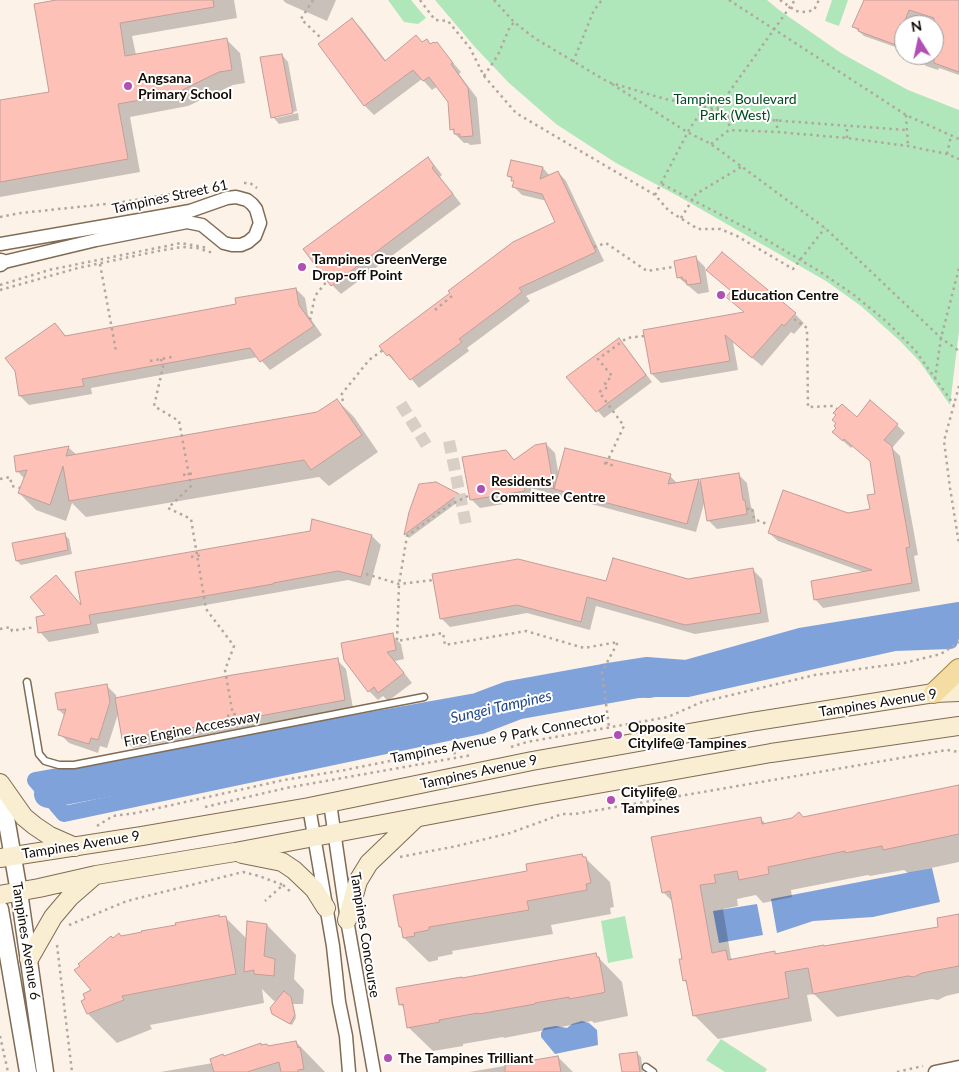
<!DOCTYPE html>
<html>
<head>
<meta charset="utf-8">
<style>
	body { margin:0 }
	#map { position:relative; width:959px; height:1072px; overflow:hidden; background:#fcf2e8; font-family:Lato,sans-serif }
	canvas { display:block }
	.north { position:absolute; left:894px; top:15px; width:50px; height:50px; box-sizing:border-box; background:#fff; border:1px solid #a19d9b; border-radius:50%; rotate:350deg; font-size:14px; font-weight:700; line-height:20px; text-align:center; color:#130b04 }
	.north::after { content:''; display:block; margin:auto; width:18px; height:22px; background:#b24fb5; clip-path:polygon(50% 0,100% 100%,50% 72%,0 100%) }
</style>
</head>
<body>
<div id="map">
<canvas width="959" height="1072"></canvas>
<div class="north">N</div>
</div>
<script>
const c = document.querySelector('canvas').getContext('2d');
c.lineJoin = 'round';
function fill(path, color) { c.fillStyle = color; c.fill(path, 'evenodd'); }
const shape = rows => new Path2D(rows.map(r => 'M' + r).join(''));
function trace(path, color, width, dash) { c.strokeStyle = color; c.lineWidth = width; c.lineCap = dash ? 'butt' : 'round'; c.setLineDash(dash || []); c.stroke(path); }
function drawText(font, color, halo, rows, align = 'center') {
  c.font = font + ' Lato,sans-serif'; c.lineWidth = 4; c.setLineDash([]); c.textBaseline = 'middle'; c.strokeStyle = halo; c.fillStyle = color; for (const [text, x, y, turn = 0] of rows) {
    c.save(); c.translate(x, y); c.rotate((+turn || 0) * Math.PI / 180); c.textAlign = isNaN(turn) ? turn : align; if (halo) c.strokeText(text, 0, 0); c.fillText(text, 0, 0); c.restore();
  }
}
fill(shape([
	[388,0,411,0,426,18,418,24,404,22],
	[435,0,767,0,779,10,841,53,908,90,959,110,959,331,950,405,920,362,900,341,861,306,826,281,678,196,616,163,556,124,508,82,474,46],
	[832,0,848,0,839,26,825,21],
	[625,916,633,958,608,963,601,921],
	[721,1039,767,1069,765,1072,725,1072,706,1060]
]), '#afe7ba');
fill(shape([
	[932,868,940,902,873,917,813,921,777,933,771,899],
	[757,904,763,935,719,943,713,911],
	[582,1021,589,1023,597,1030,598,1045,555,1054,541,1037,541,1033,544,1028,556,1026,567,1028,572,1024]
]), '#80a2da');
fill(shape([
	[63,0,234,0,237,18,132,36,136,55,226,39,240,53,245,83,233,85,188,106,130,117,140,172,0,197,0,102,51,93],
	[283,0,336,0,327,21,286,3],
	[865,0,959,0,959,75,939,68,938,70,926,66,915,56,934,55,934,25,904,25,904,50,864,36,854,27],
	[352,19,361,28,386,61,423,43,431,45,437,44,461,72,459,74,477,98,481,144,470,145,468,143,464,143,455,134,452,129,449,102,438,86,432,90,422,79,374,115,365,106,319,44],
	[282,55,288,62,297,111,276,116,276,118,298,113,299,120,279,124,273,117],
	[428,158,436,167,442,175,440,177,461,204,341,294,332,285],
	[543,168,550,176,558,172,566,181,604,261,526,296,530,301,467,348,469,351,419,388,397,362,396,363,388,355,557,223,547,201,522,195,514,187,515,182,508,176],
	[696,258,705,267,709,292,698,294,678,277],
	[296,289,305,298,308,315,322,335,270,370,258,357,91,388,92,394,29,405,20,396,16,371,55,324,67,337,238,306],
	[795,314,804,323,794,334,791,332,762,366,733,342,738,370,661,383,652,374,645,331],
	[619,339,625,346,652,382,604,418,568,377],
	[337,400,354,417,378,452,329,486,319,477,86,517,72,503,66,521,36,510,19,493,25,479,18,472,15,457,69,448,77,455,318,413],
	[857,418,897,425,905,433,892,448,900,456,918,555,914,556,920,591,823,608,815,599,866,573,778,541,769,533,871,510,877,495,871,462,853,446,851,448,842,440],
	[546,444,555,453,559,477,670,476,678,484,699,481,702,484,738,474,747,483,751,507,754,510,756,523,717,529,708,520,705,500,696,532,565,497,562,494,562,497,531,488,533,499,480,508,471,499,505,451,515,461],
	[436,484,459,495,462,499,409,538,405,534,410,512],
	[65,535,69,539,72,554,21,565,17,561],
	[372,536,381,545,370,586,348,580,97,624,99,633,49,642,40,632,47,616],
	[753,570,762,579,769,622,695,634,596,606,590,630,527,613,450,627,441,618,607,583,688,580],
	[392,635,401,644,404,659,395,661,412,683,388,701,383,696,378,700,369,691],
	[337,660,346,669,353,708,133,748,124,739,119,711,107,748,100,746,98,753,69,743,60,734,65,716,59,710,107,686,116,695,117,699],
	[959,787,959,862,908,873,904,870,870,876,868,875,791,890,792,897,763,903,756,895,737,899,738,906,723,909,731,958,734,960,774,953,776,955,940,928,959,915,959,993,946,996,938,1000,932,999,837,1017,814,994,807,995,812,1021,718,1039,694,1015,688,985,684,980,683,960,673,902,663,892,760,818,767,825],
	[582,855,610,882,614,907,610,908,611,914,551,925,553,934,452,951,453,954,438,957,438,960,429,962,404,938,403,929,400,927,529,872],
	[218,916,220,918,225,917,247,939,267,925,296,955,294,979,304,990,303,1004,293,1004,296,1018,292,1025,275,1015,278,1000,274,1001,262,989,264,1003,150,1025,152,1029,117,1043,88,1014,86,1000,93,991,113,940],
	[596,955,622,982,628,1016,594,1023,592,1021,504,1038,503,1037,463,1044,463,1046,433,1051,408,1027,405,1009,400,1004,463,979],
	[296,1042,325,1072,160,1072,213,1063,260,1044,262,1046,267,1045,269,1047],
	[637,1053,641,1057,643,1072,623,1072],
	[558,1057,573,1072,469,1072]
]), '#0003');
trace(shape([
	[959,610,950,641,895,643,688,689,643,689,520,711,481,726,64,814,35,780,476,701,508,689,602,672,647,665,686,668,800,636,959,610]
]), '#80a2da', 16);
trace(shape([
	[48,794,475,714,512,702,611,683,649,684,727,670,803,650,954,625]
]), '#80a2da', 28);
const building = shape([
	[56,0,213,0,214,7,120,23,125,56,227,38,232,70,219,72,174,94,118,104,128,159,0,182,0,100,49,92,34,4,56,0],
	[864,0,959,0,959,72,934,63,934,18,909,10,904,23,904,48,858,31,859,29,852,27,864,0],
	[352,18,385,61,416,35,422,42,427,39,430,44,434,42,435,43,437,42,453,63,451,64,468,88,473,136,460,137,460,134,454,134,454,129,450,130,448,102,429,77,423,81,413,70,364,106,318,44,352,18],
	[282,54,293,113,271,118,260,57,282,54],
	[428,157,434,166,432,168,453,194,331,286,303,249,428,157],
	[511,160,543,167,540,179,558,171,596,252,519,288,522,292,459,339,462,342,410,380,389,354,387,356,379,346,450,293,448,291,513,242,555,222,542,194,512,187,514,181,511,181,512,177,507,176,511,160],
	[722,252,796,313,784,326,782,324,752,358,725,335,730,361,651,374,643,330,744,312,726,297,731,291,706,270,722,252],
	[696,256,701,283,687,285,686,280,683,280,682,277,677,278,674,261,696,256],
	[296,288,299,305,314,326,260,362,250,348,82,379,84,386,19,396,15,371,5,358,55,323,65,336,236,304,235,298,296,288],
	[619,338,646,375,596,412,566,377,619,338],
	[337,399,362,435,311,470,304,460,69,501,63,466,50,505,18,493,27,470,16,472,14,456,69,446,66,456,317,412,337,399],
	[870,400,898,424,884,440,892,446,910,547,906,548,912,583,814,600,811,581,872,570,768,533,783,490,848,513,870,509,867,495,875,494,870,461,844,439,843,441,832,432,836,428,834,426,836,423,832,420,836,415,833,413,842,404,857,417,870,400],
	[546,443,554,489,523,480,525,491,470,500,462,457,506,450,514,460,535,445,546,443],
	[565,448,671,474,668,484,699,479,687,524,554,489,565,448],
	[739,473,743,500,745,500,747,514,707,521,700,479,739,473],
	[436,482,459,494,404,535,409,512,419,484,436,482],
	[312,519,372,535,361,577,338,571,273,583,273,584,199,597,89,615,91,624,38,633,36,617,45,615,30,597,56,575,81,605,75,572,310,531,312,519],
	[65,533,68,550,16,561,12,543,65,533],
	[613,558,688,579,753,568,761,613,685,625,587,597,581,622,517,605,440,619,432,574,518,559,606,581,613,558],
	[393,633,396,650,387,652,404,673,378,693,374,687,368,692,344,660,341,643,393,633],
	[338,658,345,700,228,722,122,739,115,698,232,675,338,658],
	[107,684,110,702,98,740,91,738,89,744,58,735,66,709,58,710,55,693,107,684],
	[959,785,959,834,883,850,882,846,845,853,845,851,768,867,769,874,739,880,737,871,714,875,716,883,700,885,712,953,726,950,728,960,775,951,775,954,824,945,824,946,938,927,937,918,959,914,959,966,922,973,914,977,908,976,813,994,808,968,785,972,789,998,693,1016,686,980,683,981,679,959,682,959,670,891,662,893,651,837,761,817,762,824,792,818,799,812,803,817,959,785],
	[582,854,583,857,586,857,591,883,586,884,587,890,527,901,529,910,429,927,429,930,414,933,415,936,403,938,401,927,399,927,393,895,527,871,526,864,582,854],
	[219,915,219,917,226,916,236,974,122,996,124,1000,87,1014,81,1001,85,999,83,994,91,990,74,970,80,966,78,964,111,936,113,938,119,933,121,936,142,932,141,931,176,925,175,923,219,915],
	[247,921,267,924,264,956,275,959,274,976,254,974,254,970,244,972,247,921],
	[596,953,597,957,599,957,604,985,605,992,602,993,569,999,569,997,535,1003,535,1004,479,1014,478,1013,439,1020,440,1022,407,1028,403,1004,399,1005,396,988,462,977,462,978,596,953],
	[284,991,291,997,295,1015,290,1024,272,1014,270,1008,284,991],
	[296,1041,298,1048,300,1047,304,1069,298,1070,298,1072,281,1072,279,1062,247,1072,214,1072,210,1059,223,1054,224,1056,261,1043,261,1045,267,1044,268,1046,296,1041],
	[637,1052,640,1072,622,1072,619,1054,637,1052],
	[558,1056,561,1072,505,1072,505,1065,558,1056]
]);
fill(building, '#fec1b7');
trace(building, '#c19d98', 1);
trace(shape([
	[401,404,427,446],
	[449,441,466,525]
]), '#d9cfc6', 12, [12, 6]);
const service = shape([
	[27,682,39,754,45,761,59,765,74,765,424,697],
	[646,1067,653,1072]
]);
const minor = shape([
	[0,244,151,218,190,211,227,198,236,197,247,200,252,204,256,209,260,223,255,236,248,242,241,245,232,245,224,243,202,225,187,222,96,240,0,263],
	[330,803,347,920,374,1072],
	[309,807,333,946,339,1002,346,1036,349,1072],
	[935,1072,959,1067]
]);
const tertiary = shape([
	[0,263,1,262],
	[0,783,19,892,45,1072],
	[0,909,28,1072]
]);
const secondary = shape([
	[0,783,24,817,35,826,50,836,75,847],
	[242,854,282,862,294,870,314,889,326,908],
	[0,858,142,836,309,807,532,761,751,722,934,693,959,692],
	[0,895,39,888,96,875,235,852,536,795,771,753,959,726],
	[347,920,358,881,369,863,416,818],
	[29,959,53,917,70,897,93,877]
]);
const primary = shape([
	[934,693,959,669]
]);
trace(service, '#806b54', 9);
trace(minor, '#806b54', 15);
trace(tertiary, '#806b54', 19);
trace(secondary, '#806b54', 20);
trace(primary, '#a08443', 22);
trace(shape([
	[313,0,301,19,321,38],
	[420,0,435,20,448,21,470,48,484,76,516,113,655,195,669,211,698,229,720,229,737,236,793,269,825,228],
	[494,0,514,22,536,39,608,82,665,99,717,109,729,117,906,130],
	[729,0,906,115,959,139],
	[780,0,796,11,806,12,814,10,819,0],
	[573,62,594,10,602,0],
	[484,76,498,55,509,29,514,22],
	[612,84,687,132,711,144,825,228,941,338,959,351],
	[906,115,908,146],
	[729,117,729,130],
	[777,119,777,132],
	[847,138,847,125],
	[711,144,729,130,777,132,847,138,908,146,947,154,959,159],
	[947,154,951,136],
	[244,183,250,183,257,188],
	[662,184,750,230,819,271,854,295,887,322,915,350,954,405],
	[655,195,690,128,700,114,717,109,795,0],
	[0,217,21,213,116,203,214,187],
	[681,218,696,194,741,167],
	[594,247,606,243,647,271,673,267],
	[100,264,116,351],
	[0,285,49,270,181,243,208,248],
	[0,290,78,268,158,251,182,247,197,248,213,253],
	[435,310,452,296],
	[794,319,807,328,808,407,833,406,837,409],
	[310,320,315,296,327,281],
	[161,359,163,367,154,406,179,421,191,486,168,508,191,519,206,609,234,646,225,670,233,715],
	[150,361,172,357],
	[935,379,941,338,959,268],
	[959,386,944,441,950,488,959,544],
	[343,401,341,395,369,360,383,350],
	[604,463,615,466],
	[606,464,624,426,599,392,608,387,605,383,612,376,598,359,627,338,644,336],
	[183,475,195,473],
	[0,479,10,477,12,486,20,488],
	[468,496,448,506,407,536,399,584,397,641,443,633,445,645,526,631,584,648,618,642,602,672,609,727],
	[747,509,752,508,754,519,767,524],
	[191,557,202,555],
	[366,574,399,584,433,580],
	[0,629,11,627,12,631,35,627],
	[227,716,239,713],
	[511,747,527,742,668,717,702,702,815,675,904,663,941,654,959,642],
	[205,807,286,788,472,755],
	[97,826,113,816,136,813,284,780,345,770,454,748,455,758],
	[400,857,457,846,510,833,562,814,575,814,947,750,959,752],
	[283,885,292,893],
	[69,925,127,901,243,872,259,876,283,885,265,901],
	[57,945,72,1072],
	[0,1036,8,1072],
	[897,1072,923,1066]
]), '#b1a79e', 2.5, [2.5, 4]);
trace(service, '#fff', 6);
trace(minor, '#fff', 12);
trace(tertiary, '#fff', 16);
trace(secondary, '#f9eed1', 18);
trace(primary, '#f4dca3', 20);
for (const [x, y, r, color] of [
	[128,86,5,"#b24fb5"],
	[302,267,5,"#b24fb5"],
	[721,295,5,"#b24fb5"],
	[481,489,5,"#b24fb5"],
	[618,735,5,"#b24fb5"],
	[611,800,5,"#b24fb5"],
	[388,1058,5,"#b24fb5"]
]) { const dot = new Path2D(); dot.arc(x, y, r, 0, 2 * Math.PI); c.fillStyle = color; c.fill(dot); trace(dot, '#fff', 2); }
drawText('bold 14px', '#130b04', '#fff', [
	["Angsana",138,78],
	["Primary School",138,94],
	["Tampines GreenVerge",312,259],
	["Drop-off Point",312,275],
	["Education Centre",731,295],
	["Residents'",491,481],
	["Committee Centre",491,497],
	["Opposite",628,727],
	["Citylife@ Tampines",628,743],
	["Citylife@",621,792],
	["Tampines",621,808],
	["The Tampines Trilliant",398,1058]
], 'left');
drawText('14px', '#014a1f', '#fff', [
	["Tampines Boulevard",735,99],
	["Park (West)",735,115]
]);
drawText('14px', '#130b04', '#fff', [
	["Tampines Street 61",170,197,-12],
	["Tampines Avenue 9",878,703,-9],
	["Fire Engine Accessway",192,729,-11],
	["Tampines Avenue 9 Park Connector",498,738,-11],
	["Tampines Avenue 9",479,772,-12],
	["Tampines Avenue 9",81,845,-9],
	["Tampines Concourse",365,935,81],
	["Tampines Avenue 6",26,941,81]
]);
drawText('italic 15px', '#1e4588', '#fff', [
	["Sungei Tampines",501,707,-13]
]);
</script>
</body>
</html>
